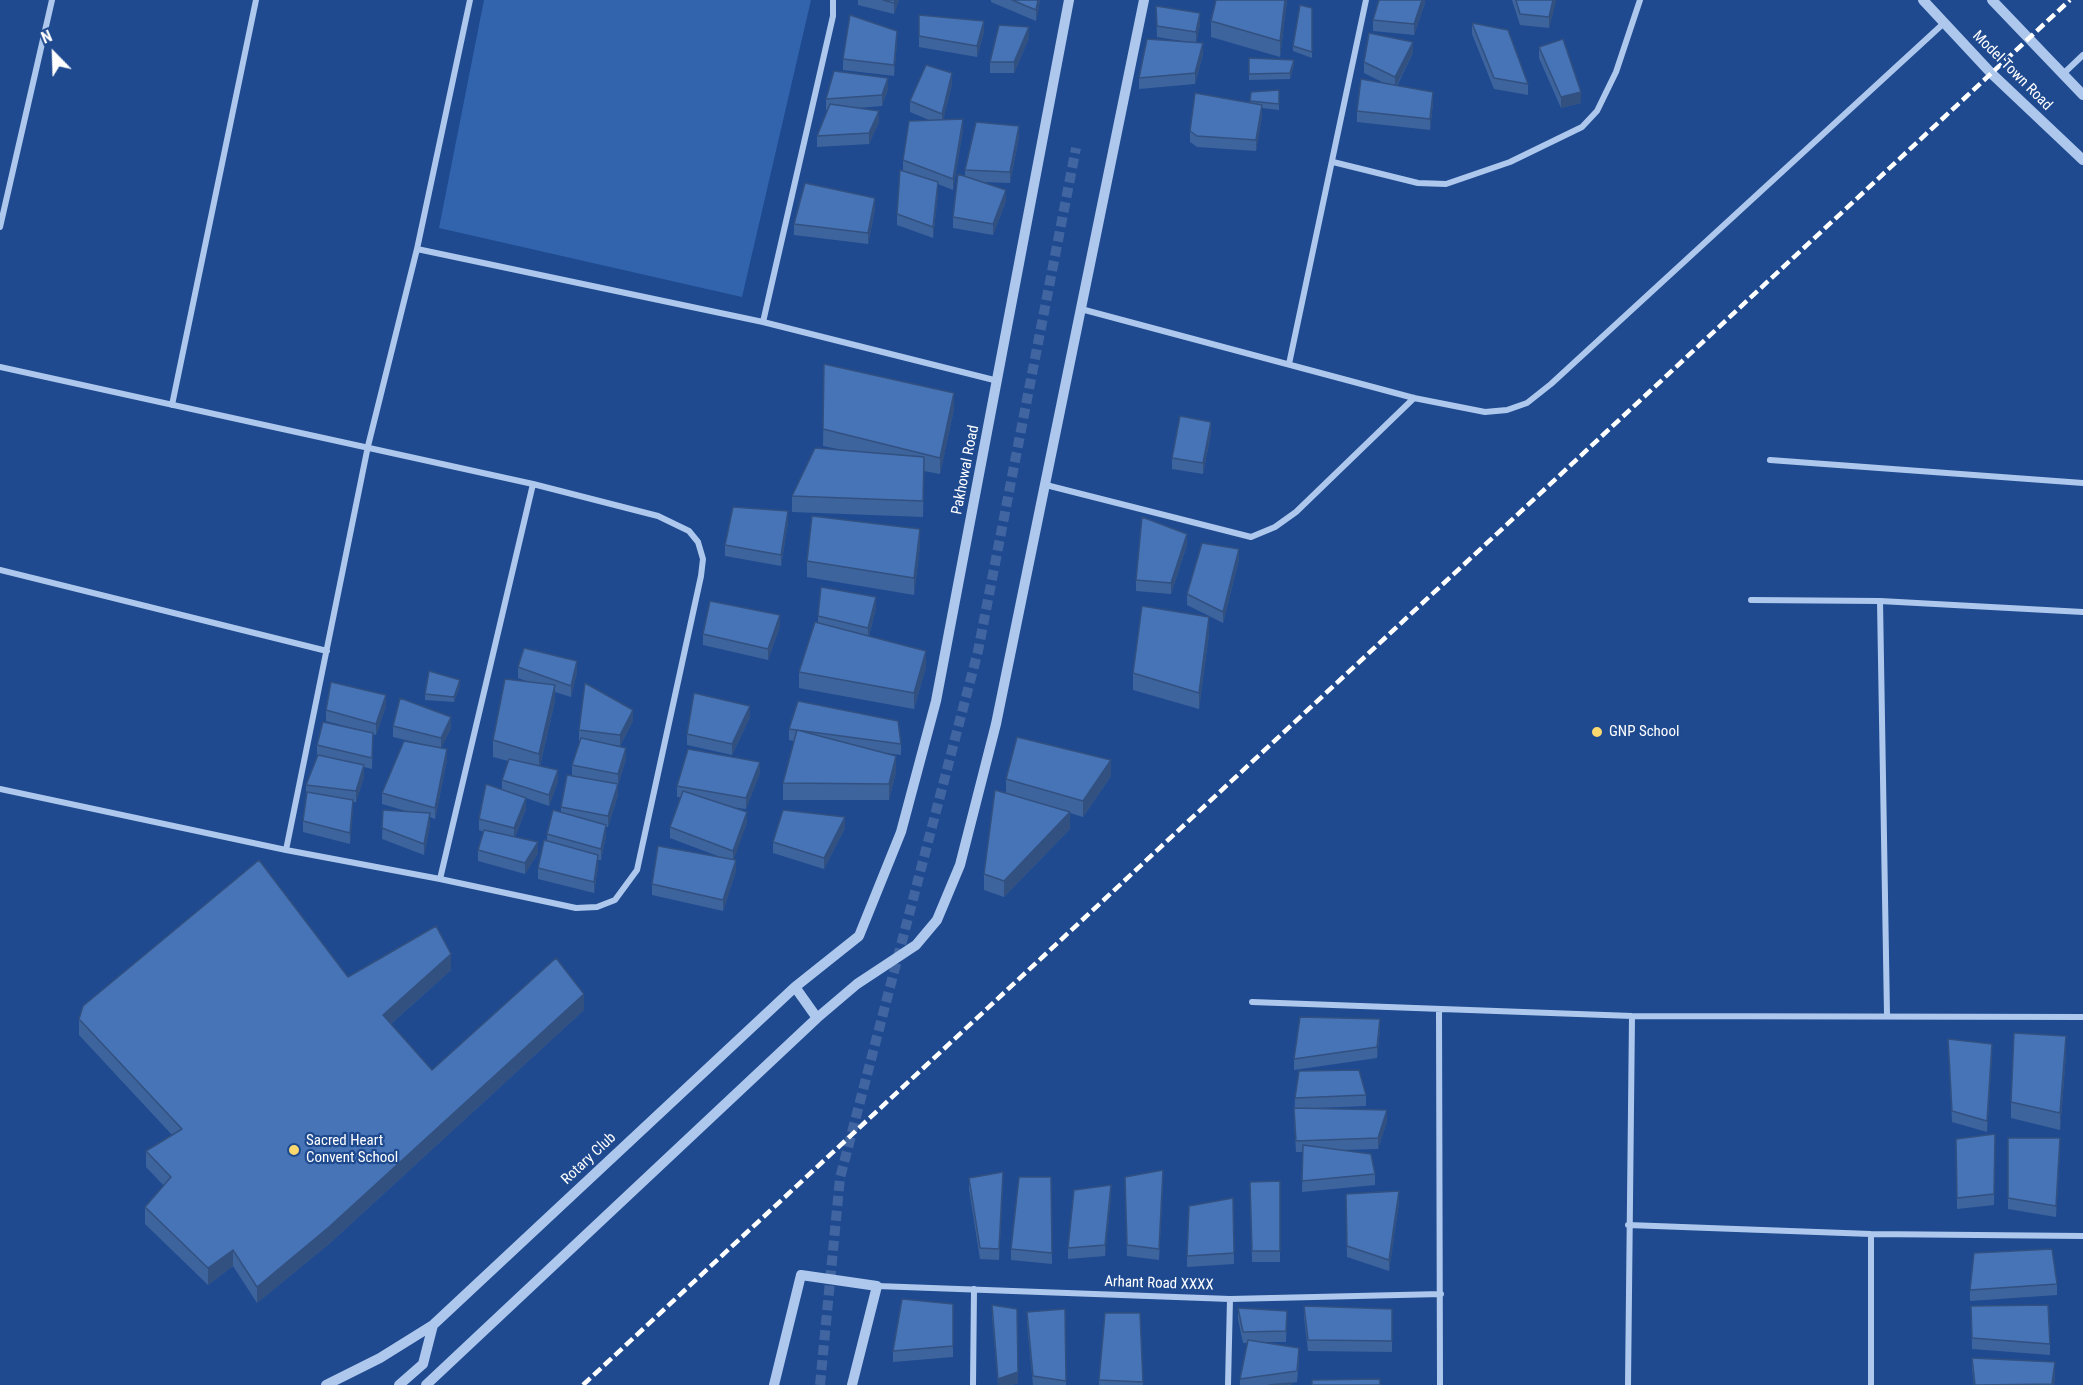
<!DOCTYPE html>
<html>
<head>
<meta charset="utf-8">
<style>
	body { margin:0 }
	#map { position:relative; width:2083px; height:1385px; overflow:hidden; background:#1f4a8f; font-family:"Roboto Condensed",sans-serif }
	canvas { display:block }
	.north { position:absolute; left:24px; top:24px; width:60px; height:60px; -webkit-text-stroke:4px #1f4a8f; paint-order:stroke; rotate:337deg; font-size:16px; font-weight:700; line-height:24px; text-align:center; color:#fff }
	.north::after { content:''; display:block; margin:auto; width:21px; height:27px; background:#fff; clip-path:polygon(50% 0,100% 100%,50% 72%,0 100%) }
</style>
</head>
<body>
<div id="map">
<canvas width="2083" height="1385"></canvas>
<div class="north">N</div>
</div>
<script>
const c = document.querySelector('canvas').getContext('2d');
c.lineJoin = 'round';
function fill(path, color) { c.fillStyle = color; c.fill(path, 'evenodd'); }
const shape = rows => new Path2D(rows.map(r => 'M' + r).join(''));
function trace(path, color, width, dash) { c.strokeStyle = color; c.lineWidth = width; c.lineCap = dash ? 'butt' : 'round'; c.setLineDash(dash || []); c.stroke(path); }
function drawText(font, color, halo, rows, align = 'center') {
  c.font = font + ' "Roboto Condensed",sans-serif'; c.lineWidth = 4.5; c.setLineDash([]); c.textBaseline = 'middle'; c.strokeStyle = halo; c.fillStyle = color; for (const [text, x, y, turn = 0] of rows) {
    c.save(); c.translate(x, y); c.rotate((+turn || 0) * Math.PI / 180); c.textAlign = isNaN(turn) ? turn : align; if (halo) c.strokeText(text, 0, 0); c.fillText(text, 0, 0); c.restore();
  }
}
fill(shape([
	[484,0,811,0,742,297,439,228]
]), '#3264ad');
trace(shape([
	[820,1385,840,1178,978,651,1076,148]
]), '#4165a0', 10, [10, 5]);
trace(shape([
	[470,0,417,249,763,322,833,16,833,0],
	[2062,75,2083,55],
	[1333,162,1418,183,1446,184,1510,162,1582,127,1597,111,1616,72,1640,0],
	[0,227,52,0],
	[1081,309,1414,398,1485,412,1507,410,1527,403,1551,384,1944,23],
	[763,322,998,381],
	[1289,364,1366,0],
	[0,367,533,484,658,516,689,531,698,542,703,559,701,576,637,870,615,900,597,907,576,908,440,879,286,850],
	[172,405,256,0],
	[1770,460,2083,483],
	[1046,485,1251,537,1275,527,1296,512,1414,398],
	[0,570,327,651],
	[1751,600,1880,601,2083,612],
	[1880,601,1887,1015],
	[0,789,286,850,368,446,417,249],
	[440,879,533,484],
	[1252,1002,1632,1016,2083,1017],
	[1439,1011,1440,1385],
	[1628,1225,1871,1234,2083,1236],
	[1871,1234,1871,1385],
	[877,1286,1230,1299,1441,1294],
	[973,1385,974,1289],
	[1228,1385,1230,1299],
	[1628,1385,1632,1016]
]), '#aec8ed', 6);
trace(shape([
	[1923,0,1991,73,2083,160],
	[1992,0,2083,95],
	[795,987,817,1018],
	[326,1385,380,1358,433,1325,795,987,859,936,901,832,936,701,1069,0],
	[399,1385,423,1364,433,1325],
	[426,1385,817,1018,857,984,916,945,937,920,960,865,996,724,1144,0],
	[774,1385,801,1275,877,1286,852,1385]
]), '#aec8ed', 10);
trace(shape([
	[583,1385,2070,0]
]), '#fff', 4.5, [10, 4.5]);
fill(shape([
	[858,0,899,0,894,14,858,5],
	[991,0,1040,0,1036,21,991,2],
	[1287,0,1280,57,1211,37,1211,21],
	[1425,0,1425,3,1414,35,1373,31,1373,20],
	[1512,0,1556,0,1549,28,1520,25],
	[1156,6,1200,24,1196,43,1203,54,1195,84,1139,89,1139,78,1188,42,1157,37],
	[1312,8,1312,58,1293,51,1293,46],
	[919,15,984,32,977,57,919,47],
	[1472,23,1528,84,1528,95,1494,89,1472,34],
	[1029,38,1014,73,990,73,990,62],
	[897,42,894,76,843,70,843,59],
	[1539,47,1581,103,1561,108,1539,58],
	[1413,53,1397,86,1433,103,1430,130,1357,122,1357,111,1386,84,1364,73,1364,62],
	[1249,58,1294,65,1290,79,1249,80],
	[952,84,943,120,963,130,953,190,938,184,938,193,933,238,897,225,897,214,903,171,903,160,929,120,910,112,910,101],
	[888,89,882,106,858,108,879,122,869,144,817,147,817,136,828,109,826,110,826,99],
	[1279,90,1279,110,1262,108,1262,116,1256,151,1197,147,1190,142,1190,131,1250,103,1251,92],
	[1019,137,1010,183,981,182,1006,201,993,235,953,228,953,217,965,176,965,170],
	[875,209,868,244,794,235,794,224],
	[824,364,954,409,940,474,924,471,923,517,792,512,792,496,843,450,823,446],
	[1211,433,1203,474,1172,469,1172,458],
	[788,522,781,566,725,556,725,545],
	[920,545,914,595,807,577,807,561],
	[1187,545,1171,594,1136,591,1136,580],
	[1239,560,1223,623,1187,605,1187,594],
	[876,608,869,636,926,667,914,709,799,688,799,672,818,622,818,616],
	[780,626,768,660,703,645,703,634],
	[1209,633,1199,709,1133,690,1133,673],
	[518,667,577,672,571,697,555,692,555,701,540,766,558,781,549,806,526,798,526,809,515,837,538,853,525,874,478,861,478,850,484,832,479,830,479,819,502,790,502,780,508,761,493,757,493,740,526,681,518,678],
	[460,685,454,702,425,700,425,694],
	[386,706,376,735,373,734,372,769,364,767,364,777,356,802,353,802,350,844,303,832,303,821,306,796,306,785,317,756,317,745,364,731,326,721,326,710],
	[750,717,732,755,687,745,687,734],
	[633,721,620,746,615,745,626,759,618,785,618,795,608,827,606,827,606,836,601,860,598,860,598,866,594,893,538,879,538,868,547,841,547,834,561,812,561,807,595,780,572,776,572,765,580,741,579,741,579,730],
	[393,726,451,728,441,748,447,760,435,819,430,817,430,824,424,855,382,839,383,810,409,812,382,804,382,793,435,747,393,737],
	[789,729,901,744,901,755,886,753,896,772,889,800,783,800,783,783,794,741,789,740],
	[760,773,746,809,730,807,747,823,733,859,736,871,723,911,652,895,652,884,720,857,670,838,670,827,681,797,677,797,677,786],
	[1111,776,1083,817,1070,813,1070,829,1004,897,984,890,984,874,1006,793,1006,779],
	[845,828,824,869,773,853,773,842],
	[451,970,391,1024,432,1070,584,1010,329,1244,257,1303,233,1266,208,1285,145,1224,145,1207,164,1186,146,1167,146,1151,172,1135,79,1035,79,1019,348,977],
	[1380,1030,1377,1058,1294,1070,1294,1059],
	[1948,1039,1992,1055,1987,1132,1952,1122],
	[2066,1053,2060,1130,2011,1118,2011,1102],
	[1366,1095,1366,1106,1315,1108,1387,1121,1378,1149,1342,1150,1375,1174,1375,1185,1302,1192,1303,1152,1296,1152,1294,1119,1295,1098],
	[1995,1134,1994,1205,1957,1209,1956,1139],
	[2008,1138,2060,1149,2056,1217,2008,1209],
	[1051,1177,1052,1264,1011,1260,1011,1249],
	[1125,1177,1163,1181,1159,1260,1127,1256],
	[969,1178,1003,1183,999,1260,980,1259,969,1189],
	[1280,1181,1280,1262,1252,1262,1250,1182],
	[1346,1194,1399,1202,1389,1271,1347,1257],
	[1111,1196,1105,1256,1068,1259,1068,1248],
	[1233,1198,1234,1264,1187,1267,1187,1256],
	[2057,1284,2057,1295,1970,1301,1970,1290],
	[992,1305,1018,1383,1012,1385,998,1385,992,1316],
	[1304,1306,1392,1309,1392,1352,1308,1351,1304,1317],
	[1971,1306,2050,1344,2050,1355,1972,1349],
	[1238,1308,1287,1311,1286,1342,1263,1342,1299,1359,1297,1382,1291,1383,1291,1385,1240,1385,1240,1379,1247,1343,1243,1343,1238,1319],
	[1065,1309,1066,1385,1033,1385,1027,1323,1027,1312],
	[1140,1313,1143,1385,1099,1385,1099,1380],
	[953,1346,953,1357,893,1362,893,1351],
	[1972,1358,2055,1373,2054,1385,1974,1385,1972,1369]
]), '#3d649d');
fill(shape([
	[895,0,899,0,894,14,894,3],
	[1038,0,1040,0,1036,21,1036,10],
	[1285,0,1287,0,1280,57,1280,41],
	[1422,0,1425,0,1425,3,1414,35,1414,24],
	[1553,0,1556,0,1556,2,1549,28,1549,17],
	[1200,13,1200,24,1196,43,1196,32],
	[984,21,984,32,977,57,977,46],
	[1029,27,1029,38,1014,73,1014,62],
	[897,31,897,42,894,76,894,65],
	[1413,42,1413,53,1395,88,1395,77],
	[1203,43,1203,54,1195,84,1195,73],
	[1294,60,1294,65,1290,79,1290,73],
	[952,73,952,84,942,125,942,114],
	[888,78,888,89,882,106,882,95],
	[1433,92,1433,103,1430,130,1430,119],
	[1581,92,1581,103,1561,108,1561,97],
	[1262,105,1262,116,1256,151,1256,140],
	[879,111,879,122,869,144,869,133],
	[963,119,963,130,953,190,953,179],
	[1019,126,1019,137,1010,183,1010,172],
	[938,182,938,193,933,238,933,227],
	[1006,190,1006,201,993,235,993,224],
	[875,198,875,209,868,244,868,233],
	[954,393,954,409,940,474,940,458],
	[1211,422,1211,433,1203,474,1203,463],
	[788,511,788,522,781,566,781,555],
	[920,529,920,545,914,595,914,578],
	[1187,534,1187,545,1171,594,1171,583],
	[1239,549,1239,560,1223,623,1223,612],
	[876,597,876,608,868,639,868,628],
	[780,615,780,626,768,660,768,649],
	[1209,617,1209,633,1199,709,1199,693],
	[926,651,926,667,914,709,914,693],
	[577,661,577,672,571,697,571,686],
	[460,680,460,685,454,702,454,697],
	[555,685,555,701,539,770,539,754],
	[386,695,386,706,376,735,376,724],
	[750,706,750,717,732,755,732,744],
	[633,710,633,721,620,746,620,735],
	[451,717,451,728,441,749,441,738],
	[626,748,626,759,618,785,618,774],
	[447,749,447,760,435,819,435,808],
	[896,756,896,772,889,800,889,784],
	[1111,760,1111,776,1083,817,1083,801],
	[760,762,760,773,746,809,746,798],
	[364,765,364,777,356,802,356,791],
	[558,770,558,781,549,806,549,795],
	[618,784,618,795,608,827,608,816],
	[526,798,526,809,514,839,514,828],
	[353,800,353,811,350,844,350,833],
	[747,812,747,823,733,862,733,851],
	[1070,812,1070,829,1004,897,1004,881],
	[430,813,430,824,424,855,424,844],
	[845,817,845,828,824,869,824,858],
	[606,825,606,836,601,860,601,849],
	[538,842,538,853,525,874,525,863],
	[598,855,598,866,594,893,594,882],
	[736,860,736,871,723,911,723,900],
	[451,954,451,970,383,1031,383,1015],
	[584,994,584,1010,329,1244,257,1303,257,1287],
	[1380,1019,1380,1030,1377,1058,1377,1047],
	[2066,1036,2066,1053,2060,1130,2060,1113],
	[1992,1044,1992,1055,1987,1132,1987,1121],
	[1387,1110,1387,1121,1378,1149,1378,1138],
	[2060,1138,2060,1149,2056,1217,2056,1206],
	[1003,1172,1003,1183,999,1260,999,1249],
	[1111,1185,1111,1196,1105,1256,1105,1245],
	[1399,1191,1399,1202,1389,1271,1389,1260],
	[233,1250,233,1266,208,1285,208,1268],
	[2055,1362,2055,1373,2054,1385,2052,1385],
	[1018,1372,1018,1383,1012,1385,998,1385,998,1379]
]), '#325180');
const building = shape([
	[883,0,895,0,894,3,883,0],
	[1012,0,1038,0,1036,10,1012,0],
	[1216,0,1285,0,1280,41,1211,21,1216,0],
	[1379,0,1422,0,1414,24,1373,20,1379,0],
	[1516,0,1553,0,1549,17,1520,14,1516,0],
	[1300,5,1312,8,1312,52,1293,46,1300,5],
	[1156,6,1200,13,1196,32,1157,26,1156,6],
	[850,15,897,31,894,65,843,59,850,15],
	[919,15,984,21,977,46,919,36,919,15],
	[1472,23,1508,30,1528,84,1494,78,1472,23],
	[999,25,1029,27,1014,62,990,62,999,25],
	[1369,33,1413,42,1395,77,1364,62,1369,33],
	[1147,39,1203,43,1195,73,1139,78,1147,39],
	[1563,39,1581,92,1561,97,1539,47,1563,39],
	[1249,58,1294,60,1290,73,1249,74,1249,58],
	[926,65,952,73,942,114,910,101,926,65],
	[834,71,888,78,882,95,826,99,834,71],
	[1361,79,1433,92,1430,119,1357,111,1361,79],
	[1279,90,1279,104,1250,101,1251,92,1279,90],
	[1195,93,1262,105,1256,140,1197,136,1190,131,1195,93],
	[830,104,879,111,869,133,817,136,830,104],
	[963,119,953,179,903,160,909,121,963,119],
	[976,122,1019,126,1010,172,965,170,976,122],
	[900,170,938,182,933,227,897,214,900,170],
	[958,174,1006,190,993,224,953,217,958,174],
	[805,183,875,198,868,233,794,224,805,183],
	[824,364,954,393,940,458,823,429,824,364],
	[1180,416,1211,422,1203,463,1172,458,1180,416],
	[815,448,924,457,923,501,792,496,815,448],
	[733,507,788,511,781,555,725,545,733,507],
	[812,516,920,529,914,578,807,561,812,516],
	[1142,517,1187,534,1171,583,1136,580,1142,517],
	[1202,543,1239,549,1223,612,1187,594,1202,543],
	[821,587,876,597,868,628,818,616,821,587],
	[710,601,780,615,768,649,703,634,710,601],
	[1142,606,1209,617,1199,693,1133,673,1142,606],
	[815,622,926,651,914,693,799,672,815,622],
	[524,648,577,661,571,686,518,667,524,648],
	[429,671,460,680,454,697,425,694,429,671],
	[505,679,555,685,539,754,493,740,505,679],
	[331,682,386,695,376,724,326,710,331,682],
	[585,683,633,710,620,735,579,730,585,683],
	[694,693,750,706,732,744,687,734,694,693],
	[400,698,451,717,441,738,393,726,400,698],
	[798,701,898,721,901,744,789,729,798,701],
	[323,722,373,733,372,758,317,745,323,722],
	[797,730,896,756,889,784,783,783,797,730],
	[1017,737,1111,760,1083,801,1006,779,1017,737],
	[581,738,626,748,618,774,572,765,581,738],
	[404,741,447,749,435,808,382,793,404,741],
	[688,749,760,762,746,798,677,786,688,749],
	[318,755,364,765,356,791,306,785,318,755],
	[509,759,558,770,549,795,502,780,509,759],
	[567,775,618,784,608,816,561,807,567,775],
	[486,784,526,798,514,828,479,819,486,784],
	[995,790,1070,812,1004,881,984,874,995,790],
	[683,791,747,812,733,851,670,827,683,791],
	[307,792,353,800,350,833,303,821,307,792],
	[383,810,430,813,424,844,382,828,383,810],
	[553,810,606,825,601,849,547,834,553,810],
	[783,810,845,817,824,858,773,842,783,810],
	[484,830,538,842,525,863,478,850,484,830],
	[544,840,598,855,594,882,538,868,544,840],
	[658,846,736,860,723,900,652,884,658,846],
	[259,860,348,977,436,926,451,954,383,1015,432,1070,556,958,584,994,329,1227,257,1287,233,1250,208,1268,145,1207,171,1177,146,1151,182,1129,79,1019,83,1006,259,860],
	[1300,1017,1380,1019,1377,1047,1294,1059,1300,1017],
	[2014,1033,2066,1036,2060,1113,2011,1102,2014,1033],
	[1948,1039,1992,1044,1987,1121,1952,1111,1948,1039],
	[1359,1070,1366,1095,1295,1098,1299,1071,1359,1070],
	[1294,1108,1387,1110,1378,1138,1296,1141,1294,1108],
	[1995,1134,1994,1194,1957,1198,1956,1139,1995,1134],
	[2008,1138,2060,1138,2056,1206,2008,1198,2008,1138],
	[1303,1145,1371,1154,1375,1174,1302,1181,1303,1145],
	[1163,1170,1159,1249,1127,1245,1125,1177,1163,1170],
	[1003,1172,999,1249,980,1248,969,1178,1003,1172],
	[1019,1177,1051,1177,1052,1253,1011,1249,1019,1177],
	[1280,1181,1280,1251,1252,1251,1250,1182,1280,1181],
	[1111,1185,1105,1245,1068,1248,1074,1190,1111,1185],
	[1399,1191,1389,1260,1347,1246,1346,1194,1399,1191],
	[1233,1198,1234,1253,1187,1256,1189,1206,1233,1198],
	[2052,1249,2057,1284,1970,1290,1974,1253,2052,1249],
	[902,1299,953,1304,953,1346,893,1351,902,1299],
	[992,1305,1017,1309,1018,1372,998,1379,992,1305],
	[2048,1305,2050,1344,1972,1338,1971,1306,2048,1305],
	[1304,1306,1392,1309,1392,1341,1308,1340,1304,1306],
	[1238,1308,1287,1311,1286,1331,1243,1332,1238,1308],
	[1065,1309,1066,1381,1033,1376,1027,1312,1065,1309],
	[1105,1313,1140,1313,1143,1382,1099,1380,1105,1313],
	[1248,1340,1299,1348,1297,1371,1240,1379,1248,1340],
	[1972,1358,2055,1362,2052,1384,1975,1385,1972,1358],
	[1380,1379,1380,1385,1312,1385,1312,1380,1380,1379],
	[1291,1383,1291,1385,1269,1385,1291,1383]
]);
fill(building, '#4774b7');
trace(building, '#325180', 1.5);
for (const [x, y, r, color] of [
	[1597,732,6,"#fbd96e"],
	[294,1150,6,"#fbd96e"]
]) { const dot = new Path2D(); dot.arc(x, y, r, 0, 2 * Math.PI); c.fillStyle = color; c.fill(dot); trace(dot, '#1f4a8f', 2); }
drawText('15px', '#fff', '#1f4a8f', [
	["Model Town Road",2012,71,45],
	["Pakhowal Road",966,470,-79],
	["Rotary Club",589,1159,-43],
	["Arhant Road XXXX",1159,1284,2]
]);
drawText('15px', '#fff', '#1f4a8f', [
	["GNP School",1609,732],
	["Sacred Heart",306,1141],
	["Convent School",306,1158]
], 'left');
</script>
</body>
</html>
